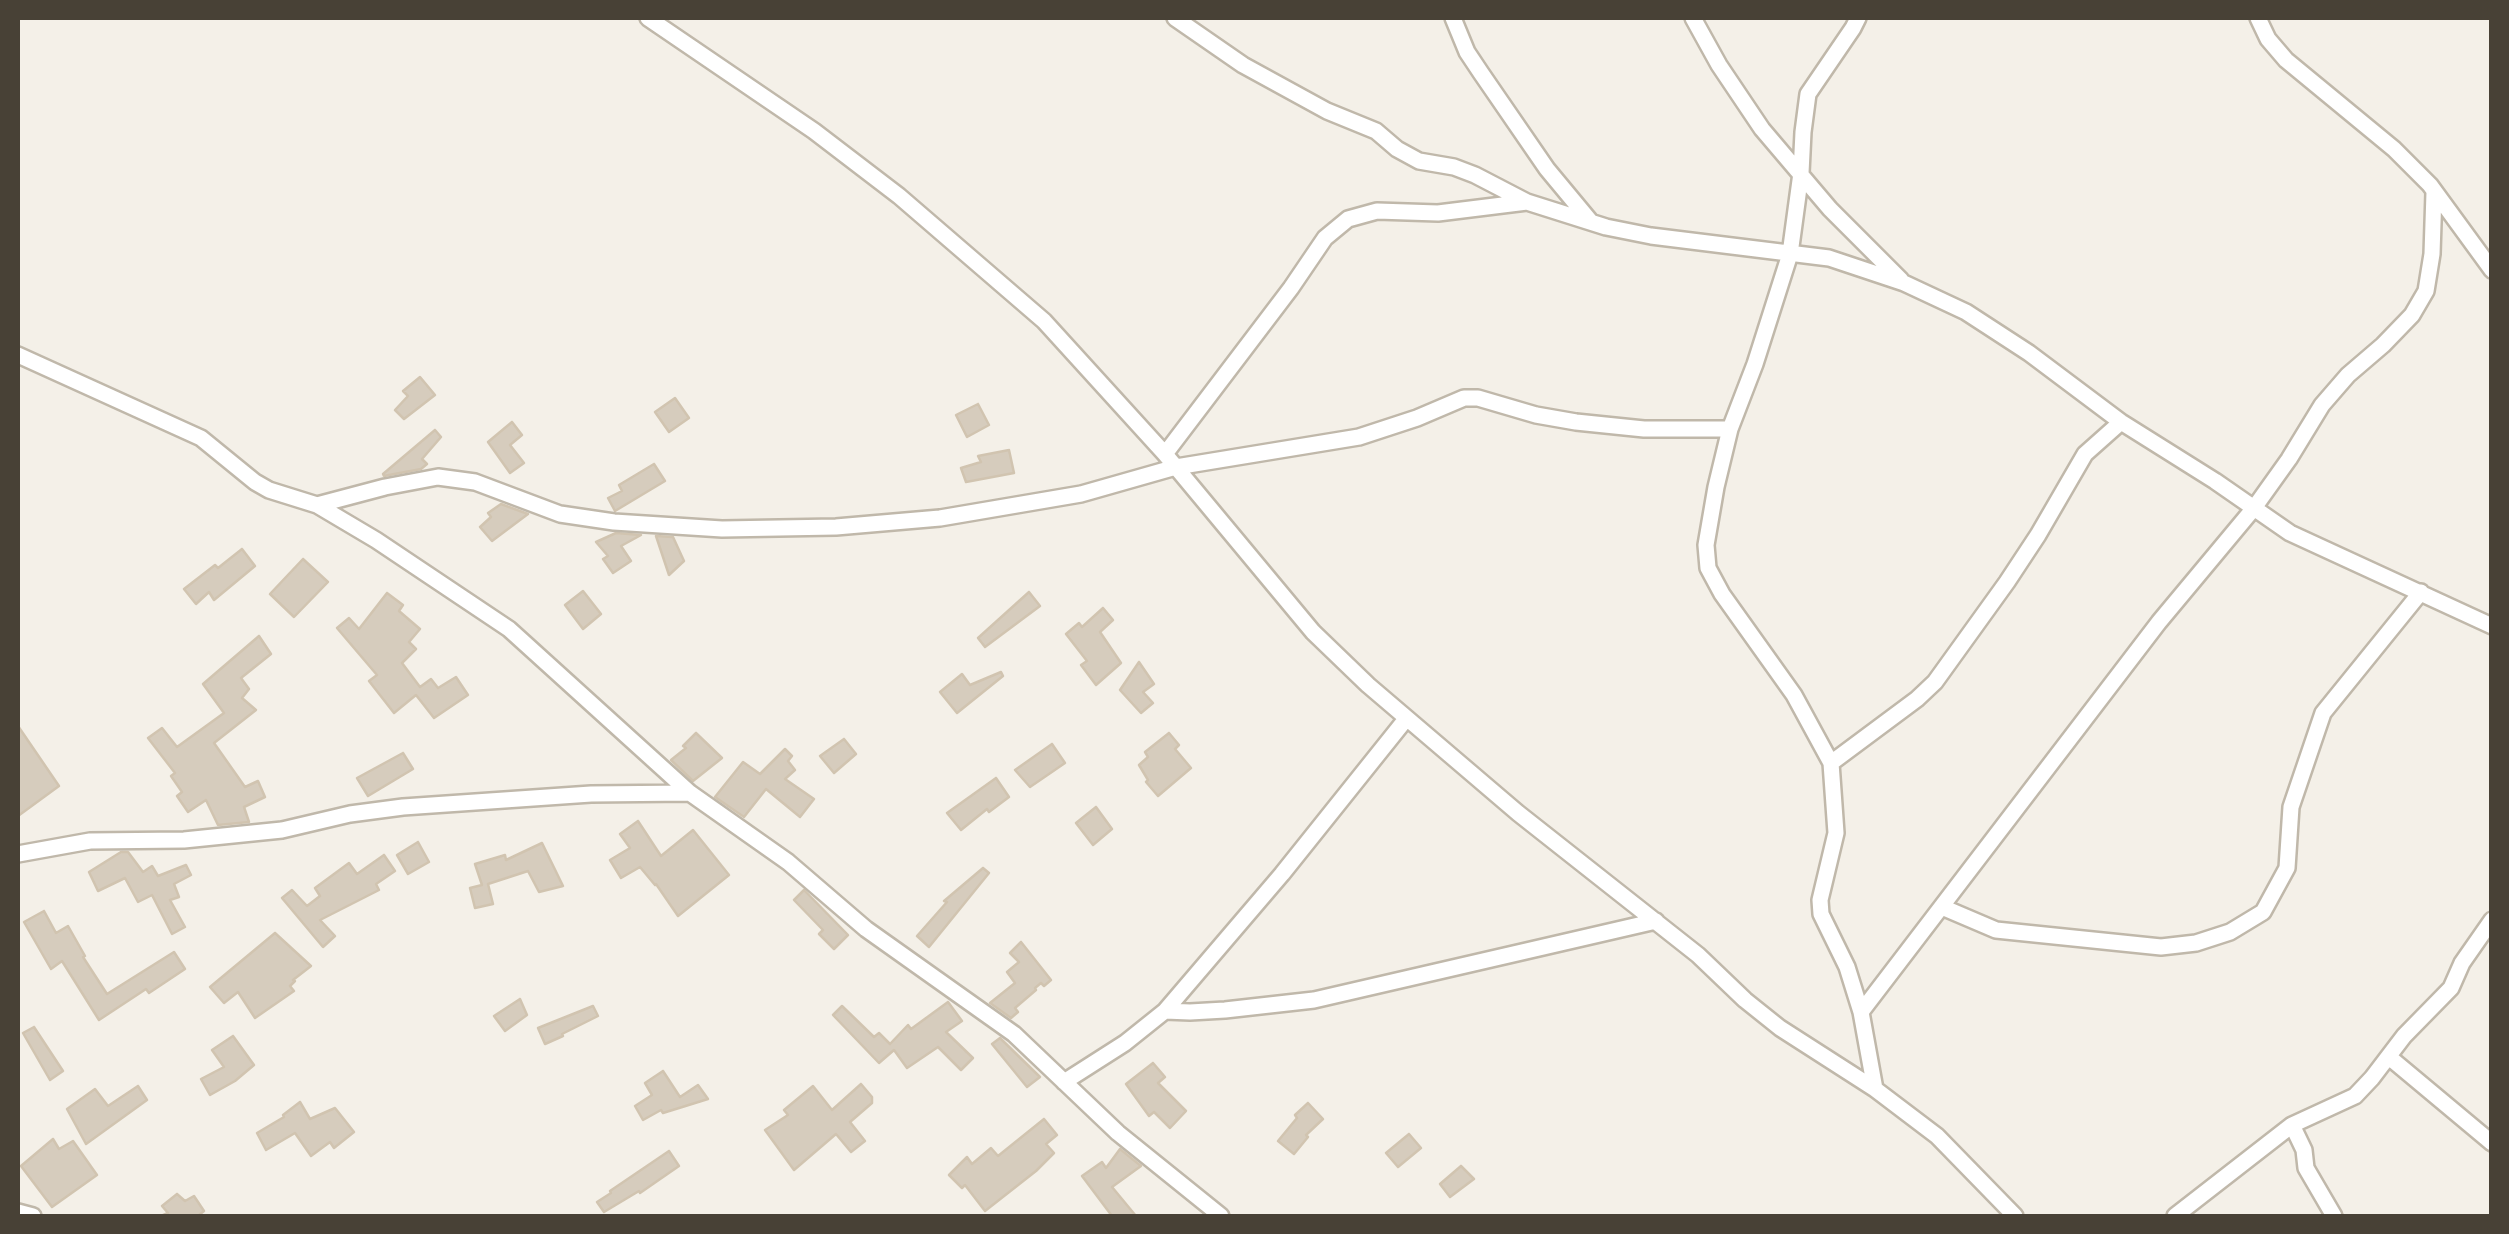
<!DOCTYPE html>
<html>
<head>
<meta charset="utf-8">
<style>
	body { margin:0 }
	#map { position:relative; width:2509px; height:1234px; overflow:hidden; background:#f4f0e8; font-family:Figtree,sans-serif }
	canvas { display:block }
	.frame { position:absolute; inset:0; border:20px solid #484136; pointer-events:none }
</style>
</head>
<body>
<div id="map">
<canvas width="2509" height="1234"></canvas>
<div class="frame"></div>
</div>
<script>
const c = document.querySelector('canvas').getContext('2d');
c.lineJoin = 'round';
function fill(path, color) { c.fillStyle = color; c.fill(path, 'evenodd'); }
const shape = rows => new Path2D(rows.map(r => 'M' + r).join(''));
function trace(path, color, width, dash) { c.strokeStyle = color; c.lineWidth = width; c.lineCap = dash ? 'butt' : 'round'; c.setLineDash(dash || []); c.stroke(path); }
const building = shape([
	[420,377,435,395,404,419,395,410,408,396,403,391,420,377],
	[675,398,689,418,669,432,655,412,675,398],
	[978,404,989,425,967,437,956,415,978,404],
	[512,422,522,435,510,445,524,463,510,473,488,442,512,422],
	[435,430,441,437,422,459,427,464,421,469,384,476,383,474,435,430],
	[1009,450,1014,473,966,482,961,468,981,462,978,456,1009,450],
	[654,464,665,481,615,511,608,498,622,491,619,485,654,464],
	[501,504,528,514,492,541,480,527,491,517,488,513,501,504],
	[616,533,641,535,621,546,631,561,613,573,603,559,608,556,596,542,616,533],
	[656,536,673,537,684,561,669,575,656,536],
	[242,549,255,566,214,600,209,592,196,604,184,589,215,565,218,568,242,549],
	[303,559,328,582,294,617,270,594,303,559],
	[583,591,601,614,583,629,565,605,583,591],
	[1029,592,1040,606,985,647,978,638,1029,592],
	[387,593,403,605,399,611,420,629,409,642,416,649,402,663,420,687,431,679,438,688,456,677,468,695,434,718,416,695,394,713,369,681,377,675,337,628,349,618,359,629,387,593],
	[1103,608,1113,620,1100,632,1121,663,1096,685,1081,665,1087,661,1066,634,1079,623,1082,627,1103,608],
	[259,636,271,654,241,678,249,689,242,698,256,710,214,743,245,787,258,781,265,797,244,807,249,822,218,825,206,800,188,812,177,796,182,792,171,776,175,773,148,738,162,728,177,747,224,713,203,684,259,636],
	[1139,662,1154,684,1143,692,1153,703,1141,713,1120,690,1139,662],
	[1001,672,1003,676,957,713,940,692,962,674,970,685,1001,672],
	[18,726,59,786,18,816,18,726],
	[696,733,722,758,693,781,671,760,686,748,683,746,696,733],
	[1169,733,1179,745,1175,749,1191,768,1158,796,1146,782,1148,780,1139,765,1148,757,1145,752,1169,733],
	[844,739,856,754,834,773,820,756,844,739],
	[1052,744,1065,763,1030,787,1015,770,1052,744],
	[785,749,792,756,788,761,795,770,785,779,814,799,800,817,766,789,744,817,715,797,743,762,760,774,785,749],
	[403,753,413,769,368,796,357,778,403,753],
	[996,778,1009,797,989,812,987,809,961,830,947,813,996,778],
	[1096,807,1112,829,1093,845,1076,823,1096,807],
	[638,821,661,856,693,830,729,875,678,916,656,884,655,885,640,867,621,878,610,860,630,848,620,834,638,821],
	[418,842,429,862,408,874,397,855,418,842],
	[542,843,563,886,539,892,528,871,488,884,493,904,475,908,470,888,482,885,475,864,505,855,506,860,542,843],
	[121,852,128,852,143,872,152,866,158,876,186,865,191,875,174,884,179,897,170,900,185,927,172,934,152,895,138,902,125,878,98,891,89,872,121,852],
	[384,855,395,871,376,884,379,890,320,920,335,936,323,947,282,898,292,890,307,906,320,896,315,888,349,863,357,874,384,855],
	[983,868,989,873,929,947,917,936,947,902,944,901,983,868],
	[804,890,848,935,834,949,819,934,823,930,794,900,804,890],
	[44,911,56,933,68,926,85,956,83,957,107,994,174,952,185,969,149,993,146,989,99,1020,62,961,51,969,24,922,44,911],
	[275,933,311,966,293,980,295,981,290,986,294,991,255,1018,238,992,224,1003,210,987,275,933],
	[1021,942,1051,980,1044,986,1041,983,1035,988,1036,990,1015,1008,1018,1012,1011,1018,990,1003,1015,983,1007,972,1019,962,1010,953,1021,942],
	[520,999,527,1015,505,1031,494,1016,520,999],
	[948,1002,962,1021,946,1032,973,1058,961,1070,938,1047,907,1068,894,1050,879,1063,833,1015,842,1006,874,1037,879,1033,890,1044,908,1025,911,1029,948,1002],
	[593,1006,598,1016,562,1034,563,1036,545,1044,538,1028,593,1006],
	[34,1027,63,1071,50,1080,23,1033,34,1027],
	[233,1036,254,1065,235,1081,210,1095,201,1079,224,1067,212,1050,233,1036],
	[1000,1038,1040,1077,1027,1087,992,1044,1000,1038],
	[1153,1063,1165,1077,1158,1083,1186,1111,1170,1128,1154,1112,1149,1116,1126,1084,1153,1063],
	[663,1071,680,1097,698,1085,708,1099,663,1113,661,1110,643,1120,635,1106,652,1095,645,1083,663,1071],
	[861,1084,872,1097,872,1103,850,1122,865,1141,851,1152,836,1134,794,1170,765,1130,788,1115,784,1110,813,1086,832,1110,861,1084],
	[138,1086,147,1100,86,1144,67,1109,95,1089,108,1106,138,1086],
	[300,1102,310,1119,335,1108,354,1132,334,1148,330,1142,311,1156,295,1133,266,1150,257,1133,284,1117,283,1115,300,1102],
	[1308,1103,1323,1119,1306,1135,1308,1137,1294,1154,1278,1141,1297,1118,1295,1115,1308,1103],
	[1044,1119,1057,1135,1046,1144,1054,1153,1036,1171,985,1211,965,1185,962,1188,949,1175,967,1157,972,1164,991,1148,998,1156,1044,1119],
	[1409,1134,1421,1148,1398,1167,1386,1153,1409,1134],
	[53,1139,59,1149,73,1141,97,1175,52,1207,21,1166,53,1139],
	[1120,1149,1141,1166,1112,1187,1136,1216,1112,1216,1082,1176,1102,1162,1106,1168,1120,1149],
	[669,1151,679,1166,640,1193,639,1191,604,1212,597,1202,611,1193,610,1191,669,1151],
	[1461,1166,1474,1179,1450,1197,1440,1184,1461,1166],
	[177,1194,185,1201,194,1196,204,1211,199,1215,201,1216,161,1216,168,1213,162,1206,177,1194]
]);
fill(building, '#d6ccbd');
trace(building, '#d1c4b0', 2.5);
const street = shape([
	[648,18,814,131,899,196,1044,321,1165,454,1313,632,1368,685,1518,813,1698,955,1745,1000,1780,1028,1875,1089,1937,1136,2015,1216],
	[1175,18,1243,65,1327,111,1376,131,1397,149,1419,161,1454,167,1475,175,1527,202],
	[1453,18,1467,52,1481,73,1547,169,1591,222],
	[1693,18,1719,65,1762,129,1830,209,1901,280],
	[1858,18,1853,28,1808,94,1803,132,1801,173,1790,254,1755,364,1730,429,1716,487,1706,545,1708,568,1722,594,1794,695,1831,763,1836,833,1820,900,1821,914,1847,967,1861,1012,1875,1089],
	[2258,18,2268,39,2286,60,2394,149,2430,185,2492,270],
	[18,355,201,438,255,482,269,490,317,505,376,540,509,629,690,793,788,862,866,929,1014,1034,1118,1133,1221,1216],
	[1165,454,1291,288,1325,238,1348,219,1377,211,1438,213,1527,202,1606,227,1651,236,1829,258,1904,283,1966,312,2029,353,2121,422,2215,481,2290,533,2492,626],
	[317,505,385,487,438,477,475,482,560,514,614,522,722,529,836,527,940,518,1081,494,1176,467,1359,437,1417,418,1464,398,1478,398,1536,415,1576,422,1644,429,1730,429],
	[1831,763,1917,699,1935,682,2007,582,2038,535,2085,454,2121,422],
	[18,854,90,841,184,840,282,830,350,814,403,807,591,794,690,793],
	[1942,907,1996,930,2161,947,2196,943,2230,932,2263,912,2287,868,2291,807,2323,713,2421,592],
	[1165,1011,1190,1012,1225,1010,1314,1000,1656,921],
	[1861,1012,2159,622,2254,508,2289,459,2322,405,2348,375,2383,345,2412,315,2426,291,2432,254,2434,192],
	[2389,1057,2492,1143],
	[1064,1082,1125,1043,1165,1011,1282,874,1406,719],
	[2292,1125,2304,1150,2306,1168,2334,1216],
	[18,1212,33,1216],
	[2175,1216,2292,1125,2355,1096,2372,1078,2404,1036,2451,988,2462,963,2492,920]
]);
trace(street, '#c0b8aa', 20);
trace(street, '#fff', 15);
</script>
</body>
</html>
